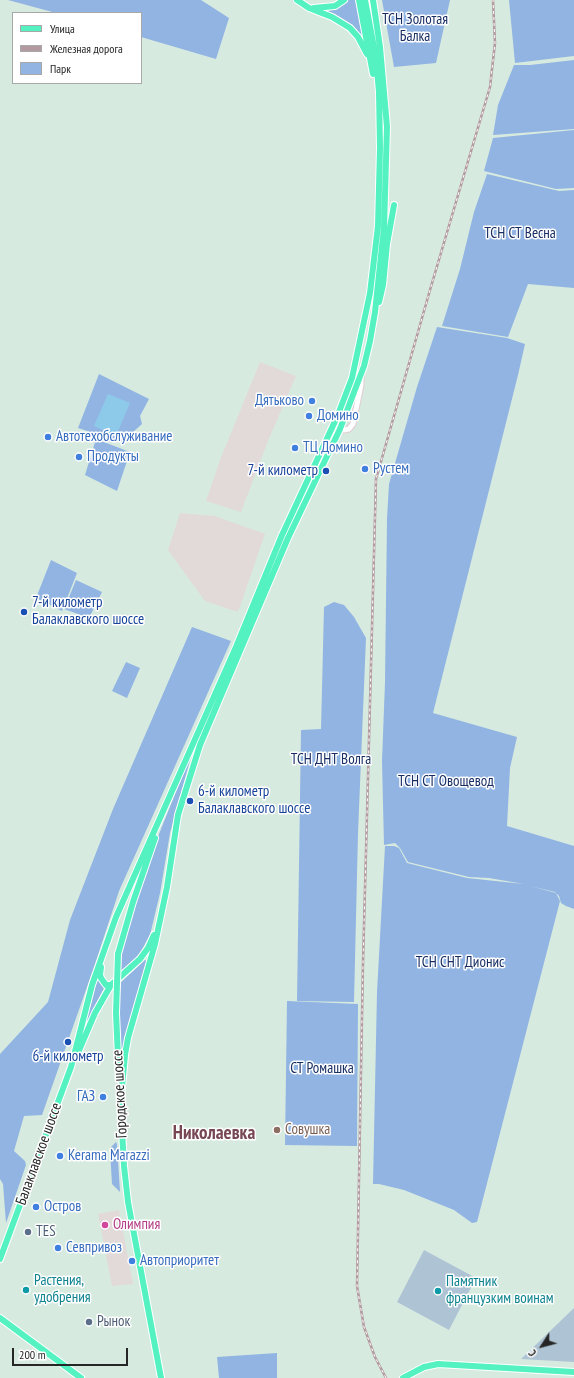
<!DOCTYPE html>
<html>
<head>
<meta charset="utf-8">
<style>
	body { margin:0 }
	#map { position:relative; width:574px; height:1378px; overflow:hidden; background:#d7eae0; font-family:"PT Sans Narrow",sans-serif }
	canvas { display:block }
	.legend { position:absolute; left:12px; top:12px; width:130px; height:72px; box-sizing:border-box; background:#fff; border:1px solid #a8a8a8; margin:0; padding:5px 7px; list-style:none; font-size:12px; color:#262626 }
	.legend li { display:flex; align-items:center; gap:8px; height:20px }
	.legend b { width:20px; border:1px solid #a8a8a8 }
	.north { position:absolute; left:522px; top:1326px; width:40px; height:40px; -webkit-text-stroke:3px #fff; paint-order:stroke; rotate:234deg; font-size:11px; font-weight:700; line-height:16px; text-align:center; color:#262626 }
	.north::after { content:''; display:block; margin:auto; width:14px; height:18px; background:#262626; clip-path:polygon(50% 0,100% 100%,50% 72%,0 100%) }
	.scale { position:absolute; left:12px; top:1348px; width:116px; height:18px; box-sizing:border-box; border:2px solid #262626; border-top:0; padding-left:5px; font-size:12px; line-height:14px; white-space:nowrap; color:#262626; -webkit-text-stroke:3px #fff; paint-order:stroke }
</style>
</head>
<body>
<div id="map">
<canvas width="574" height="1378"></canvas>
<ul class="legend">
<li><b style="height:5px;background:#54f2c0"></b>Улица</li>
<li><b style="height:5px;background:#b29aa0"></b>Железная дорога</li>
<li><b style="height:11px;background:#91b4e2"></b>Парк</li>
</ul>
<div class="north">С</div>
<div class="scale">200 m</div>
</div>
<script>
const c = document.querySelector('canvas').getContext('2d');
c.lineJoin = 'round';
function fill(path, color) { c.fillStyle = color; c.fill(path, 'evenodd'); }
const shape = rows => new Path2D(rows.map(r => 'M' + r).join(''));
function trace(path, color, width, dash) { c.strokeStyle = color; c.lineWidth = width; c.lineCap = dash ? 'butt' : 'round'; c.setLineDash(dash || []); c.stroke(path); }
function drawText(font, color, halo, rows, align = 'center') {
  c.font = font + ' "PT Sans Narrow",sans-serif'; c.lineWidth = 3; c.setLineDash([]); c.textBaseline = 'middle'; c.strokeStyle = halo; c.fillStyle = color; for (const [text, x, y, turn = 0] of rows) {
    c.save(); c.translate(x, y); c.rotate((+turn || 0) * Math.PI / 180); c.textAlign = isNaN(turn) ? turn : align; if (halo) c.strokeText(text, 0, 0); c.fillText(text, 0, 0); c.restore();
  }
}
fill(shape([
	[260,362,296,376,268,441,241,512,206,501,220,460],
	[180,513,215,516,265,534,238,612,205,601,168,550],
	[119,1210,133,1284,112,1286,98,1214]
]), '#e2dad8');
fill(shape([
	[8,0,201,0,229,18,216,59,141,37,141,13,56,13],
	[348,0,357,0,366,41,347,22,325,12,339,7],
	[382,0,450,0,436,63,394,67],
	[509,0,574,0,574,56,515,63],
	[574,60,574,129,493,135,498,105,514,65,530,65],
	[574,130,574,188,556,189,484,171,493,138],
	[487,174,559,191,574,190,574,288,528,284,508,337,442,326,460,269,474,212],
	[437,327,507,338,525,344,518,375,433,713,517,737,510,768,507,826,574,846,574,909,566,906,561,903,559,896,555,892,530,886,556,893,560,901,477,1222,472,1223,454,1210,404,1190,379,1184,373,1184,377,992,385,846,394,846,399,848,407,863,467,878,524,884,489,878,469,877,408,862,400,848,395,843,384,845,382,761,385,682,387,519,389,484,417,387],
	[99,374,149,399,140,416,142,424,122,442,78,428],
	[96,439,130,452,117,491,85,475],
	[51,560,77,573,62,611,36,598],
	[76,580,102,592,89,618,64,609],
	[334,602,344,605,354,617,366,638,358,833,354,1002,297,1001,301,730,321,729,324,607],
	[192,627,231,641,119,891,94,967,42,1115,24,1116,14,1151,25,1161,26,1165,6,1223,3,1184,0,1179,0,1054,48,1002,70,920,113,809],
	[126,662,140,668,127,698,112,691],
	[192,752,192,753,170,833,160,893,150,935,140,953,133,961,120,972,120,958,128,920,155,844],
	[145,960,147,961,128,1026,121,1058,120,1060,119,984],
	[98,977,104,988,84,1027,97,978],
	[287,1001,358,1004,357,1146,285,1145],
	[116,1142,117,1144,120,1192,112,1184,110,1151,111,1147],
	[277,1353,277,1378,219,1378,217,1357]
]), '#91b4e2');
fill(shape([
	[424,1250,476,1278,449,1330,397,1302],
	[574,1308,574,1362,521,1359]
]), '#aec4d4');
fill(shape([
	[108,394,130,403,116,436,94,426]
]), '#8dcaea');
const minor = shape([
	[340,429,344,430,349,429,353,424,361,385,361,377]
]);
const major = shape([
	[297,0,309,8,332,17,350,28,358,37,367,54],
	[359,0,373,74],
	[314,8,335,6,344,0],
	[379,302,383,285,387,244,394,205],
	[118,954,133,902,155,838],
	[101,967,100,975,101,978,106,985,111,985],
	[116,1013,119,1079],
	[77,1055,95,1013,111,985,140,959,148,948,154,935],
	[120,1094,124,1166,128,1202,161,1378],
	[121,1098,125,1055,128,1038,155,944,167,887,178,815,200,745,288,538,340,429,364,366,370,341,375,312,384,228,387,127,380,47,373,0],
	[0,1259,71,1067,92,985,116,917,236,647,282,535,337,417,352,378,370,293,378,226,380,148,379,92,376,58,365,0],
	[0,1318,81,1378],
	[403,1378,424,1367,438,1364,574,1372]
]);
trace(minor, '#e0ccd2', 7);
trace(major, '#fff', 8);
trace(minor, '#fff', 5);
trace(major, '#54f2c0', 6);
const rail = shape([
	[386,1378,375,1357,364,1327,357,1286,363,963,376,479,430,290,490,87,495,43,493,0]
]);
trace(rail, '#b29aa0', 2.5);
trace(rail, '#fff', 1, [3]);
const majorBridge = shape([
	[116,1013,118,954]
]);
trace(majorBridge, '#fff', 8, []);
trace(majorBridge, '#54f2c0', 6);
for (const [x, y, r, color] of [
	[312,401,4,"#3f7fe0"],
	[309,416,4,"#3f7fe0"],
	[48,437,4,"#3f7fe0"],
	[295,448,4,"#3f7fe0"],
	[79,457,4,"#3f7fe0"],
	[365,469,4,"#3f7fe0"],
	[326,471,4,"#1a4fb4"],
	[24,612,4,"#1a4fb4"],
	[190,801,4,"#1a4fb4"],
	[68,1042,4,"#1a4fb4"],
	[103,1097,4,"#3f7fe0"],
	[277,1130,4,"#8d6e63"],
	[60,1156,4,"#3f7fe0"],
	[36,1207,4,"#3f7fe0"],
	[105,1225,4,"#d1479c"],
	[28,1232,4,"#5c6f8a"],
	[58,1248,4,"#3f7fe0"],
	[132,1261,4,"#3f7fe0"],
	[26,1290,4,"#0f9aa8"],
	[438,1291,4,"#0f9aa8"],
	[89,1322,4,"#5c6f8a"]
]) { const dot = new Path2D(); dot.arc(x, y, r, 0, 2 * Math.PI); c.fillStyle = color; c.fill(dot); trace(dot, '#fff', 1.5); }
drawText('15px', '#172d63', '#fff', [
	["ТСН Золотая",415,20],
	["Балка",415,37],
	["ТСН СТ Весна",520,234],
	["ТСН ДНТ Волга",331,760],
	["ТСН СТ Овощевод",446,782],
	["ТСН СНТ Дионис",460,963],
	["СТ Ромашка",322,1069]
]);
drawText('15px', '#366cbe', '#fff', [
	["Дятьково",304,401,"right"],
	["Домино",317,416],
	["Автотехобслуживание",56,437],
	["ТЦ Домино",303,448],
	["Продукты",87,457],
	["Рустем",373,469],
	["ГАЗ",95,1097,"right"],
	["Kerama Marazzi",68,1156],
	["Остров",44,1207],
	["Севпривоз",66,1248],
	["Автоприоритет",140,1261]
], 'left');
drawText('15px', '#164399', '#fff', [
	["7-й километр",318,471,"right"],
	["7-й километр",32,603],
	["Балаклавского шоссе",32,620],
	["6-й километр",198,792],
	["Балаклавского шоccе",198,809],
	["6-й километр",68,1057,"center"]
], 'left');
drawText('15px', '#262626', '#fff', [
	["Городское шоссе",120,1094,-93],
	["Балаклавское шоссе",39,1154,-70]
]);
drawText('15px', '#785e54', '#fff', [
	["Совушка",285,1130]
], 'left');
drawText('15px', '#b23c85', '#fff', [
	["Олимпия",113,1225]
], 'left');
drawText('15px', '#4e5e75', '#fff', [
	["TES",36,1232],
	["Рынок",97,1322]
], 'left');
drawText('15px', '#0d838f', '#fff', [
	["Растения,",34,1281],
	["удобрения",34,1298],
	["Памятник",446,1282],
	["французким воинам",446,1299]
], 'left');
drawText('bold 19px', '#774753', '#fff', [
	["Николаевка",214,1134]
]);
</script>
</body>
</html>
